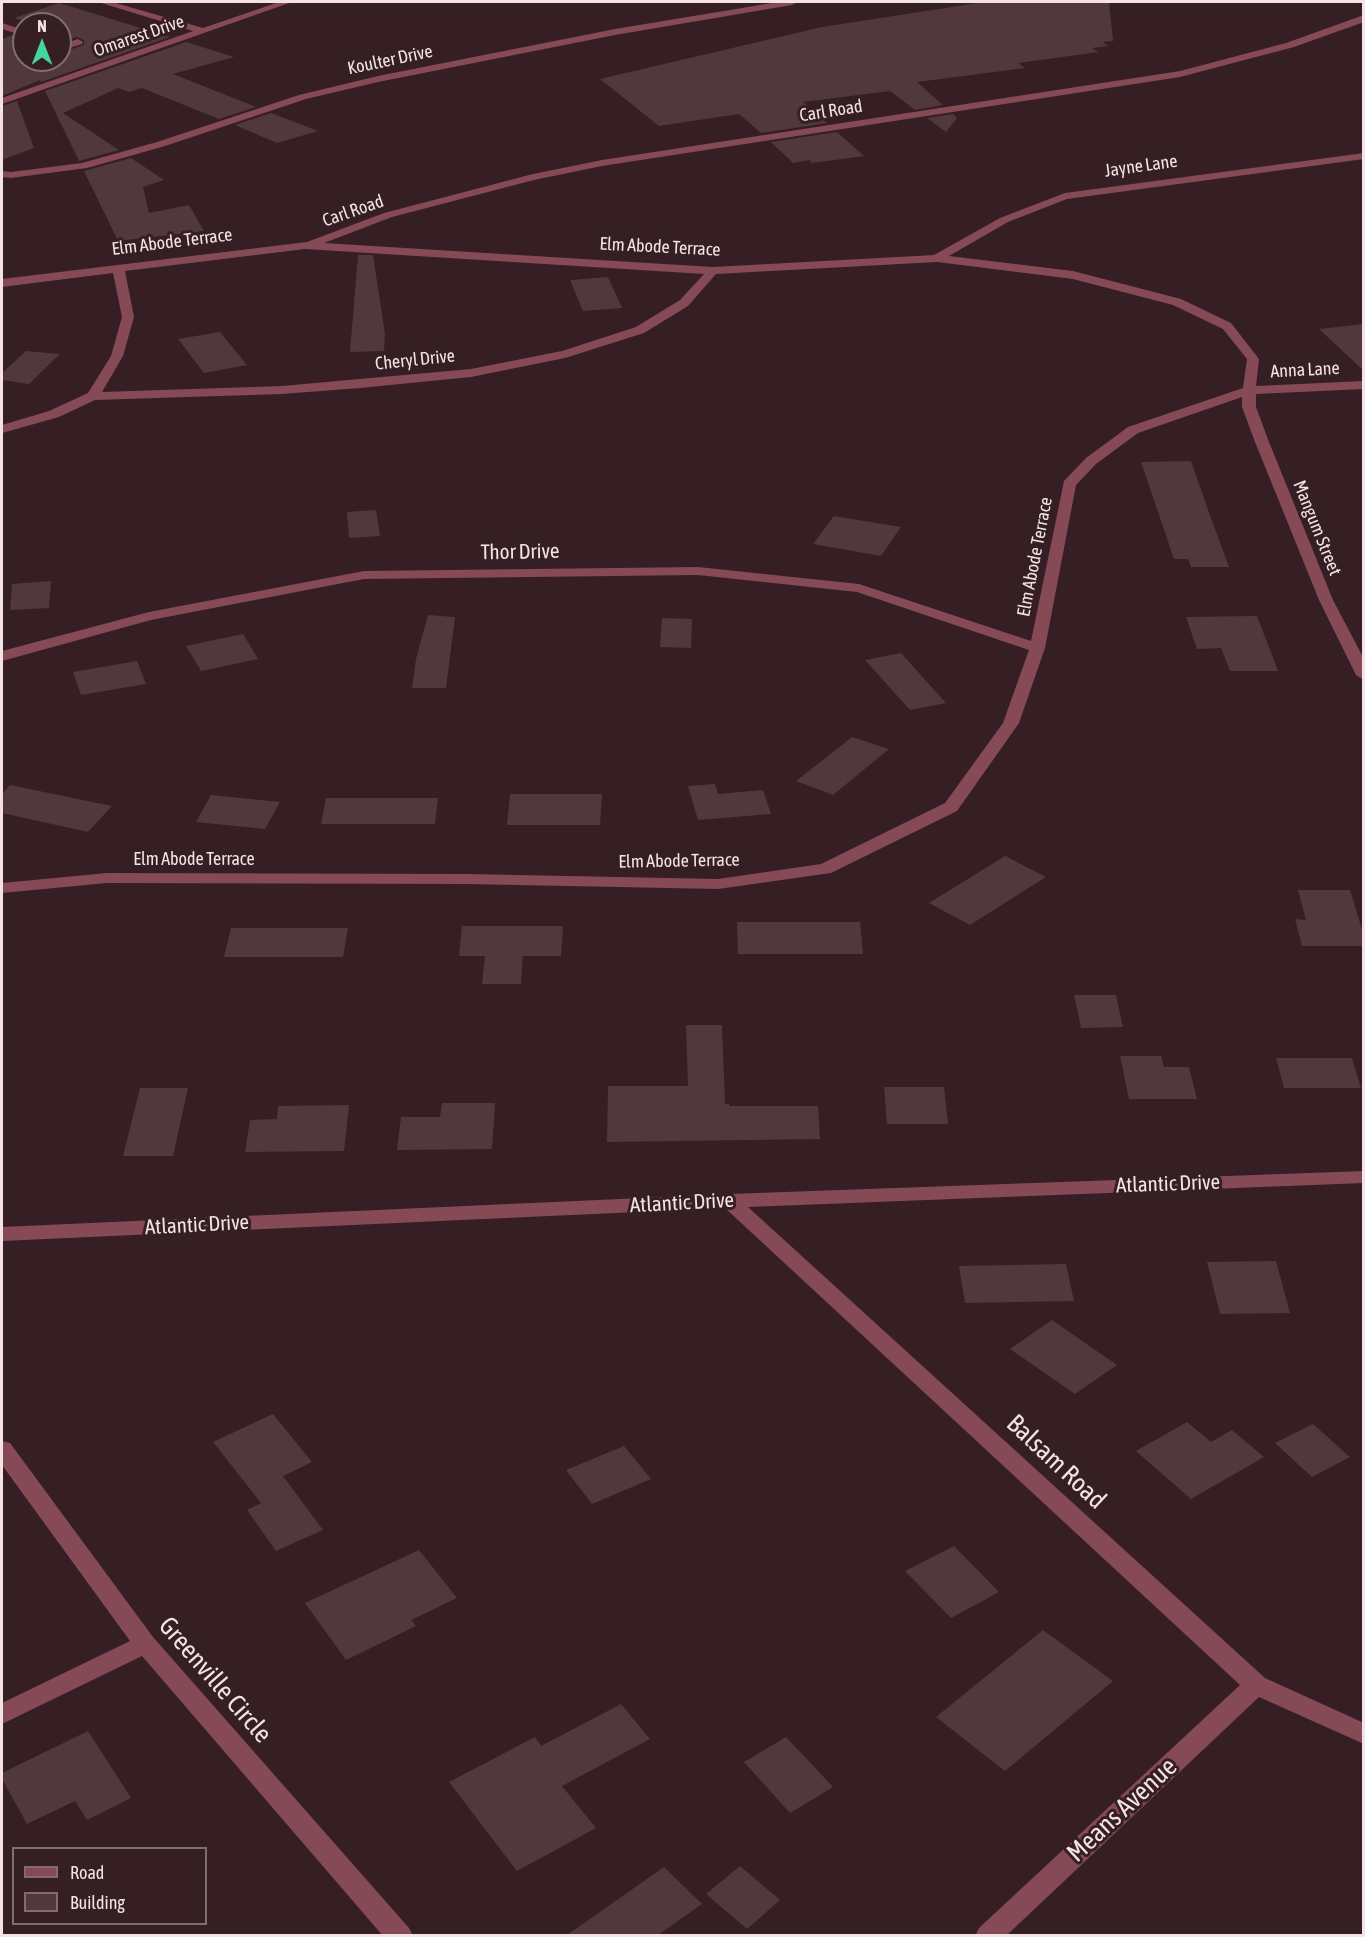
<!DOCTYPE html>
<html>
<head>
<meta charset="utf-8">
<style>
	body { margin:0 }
	#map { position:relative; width:1365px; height:1937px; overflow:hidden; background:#351f24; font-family:"Asap Condensed",sans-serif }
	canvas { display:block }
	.frame { position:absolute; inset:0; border:3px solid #f3e3e5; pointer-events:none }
	.legend { position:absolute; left:12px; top:1847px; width:195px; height:78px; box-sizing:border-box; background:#351f24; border:2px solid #816d71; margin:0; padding:8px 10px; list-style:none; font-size:18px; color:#f3e3e5 }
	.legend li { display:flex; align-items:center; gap:12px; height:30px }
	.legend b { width:30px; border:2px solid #816d71 }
	.north { position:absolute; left:12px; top:12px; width:60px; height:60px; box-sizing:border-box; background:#351f24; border:2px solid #816d71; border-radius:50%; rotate:0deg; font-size:16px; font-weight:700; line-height:24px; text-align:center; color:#f3e3e5 }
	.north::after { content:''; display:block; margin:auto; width:21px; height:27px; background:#45d49f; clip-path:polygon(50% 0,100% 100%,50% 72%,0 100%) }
</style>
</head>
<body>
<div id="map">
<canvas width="1365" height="1937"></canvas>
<div class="frame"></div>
<ul class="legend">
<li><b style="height:8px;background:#864956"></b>Road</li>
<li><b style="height:16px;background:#51383d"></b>Building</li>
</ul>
<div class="north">N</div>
</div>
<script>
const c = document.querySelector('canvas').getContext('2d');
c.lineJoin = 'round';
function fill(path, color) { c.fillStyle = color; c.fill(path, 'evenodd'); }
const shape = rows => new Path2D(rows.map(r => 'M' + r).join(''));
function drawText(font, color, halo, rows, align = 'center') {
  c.font = font + ' "Asap Condensed",sans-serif'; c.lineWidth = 6; c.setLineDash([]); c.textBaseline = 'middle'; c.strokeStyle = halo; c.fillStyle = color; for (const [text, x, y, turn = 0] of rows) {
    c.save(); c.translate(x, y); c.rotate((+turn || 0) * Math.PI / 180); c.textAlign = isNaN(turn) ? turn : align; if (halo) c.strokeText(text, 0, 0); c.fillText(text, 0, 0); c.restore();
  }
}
fill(shape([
	[984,2,1109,2,1113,41,1103,42,1108,46,1092,48,1099,52,1018,63,1025,68,917,82,943,105,915,110,890,91,803,102,827,123,761,133,739,114,659,126,600,79,822,27],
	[59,3,66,5,170,37,41,82,40,80,2,96,2,39,13,35,24,38,24,60,60,60,60,53,84,45,84,40,77,37,60,43,60,24,35,24,14,18],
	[186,42,234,57,173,74,256,107,219,119,142,88,129,92,118,88,63,113,119,150,79,161,45,91],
	[17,101,34,148,2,160,2,106],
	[271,113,318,131,277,143,235,125],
	[953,114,957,118,946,132,927,118],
	[837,132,864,156,812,163,809,160,793,163,771,142],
	[131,158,164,180,143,187,149,213,189,205,204,231,118,241,84,171],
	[358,255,373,255,385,334,384,351,350,352],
	[608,277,622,308,583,311,570,280],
	[1364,324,1364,371,1319,329],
	[220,332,247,365,204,373,178,339],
	[26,351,60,354,29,384,2,380,2,373],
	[1191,461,1207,507,1229,567,1191,567,1188,559,1174,559,1141,462],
	[376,510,380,536,349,538,347,512],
	[834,516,901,527,881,556,813,544],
	[51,581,49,608,10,610,12,584],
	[428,615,455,617,446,688,412,688,416,659],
	[1257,616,1278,671,1230,671,1221,648,1197,649,1186,617],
	[662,618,692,619,691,648,660,647],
	[243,634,258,659,201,671,186,646],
	[901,653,946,703,910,710,865,660],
	[137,661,146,684,81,695,73,672],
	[852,737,889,749,833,795,796,781],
	[715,784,718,794,763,790,771,814,698,820,688,786],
	[10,785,112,806,88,832,2,813,2,794],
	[510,794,602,794,600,825,507,825],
	[211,795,280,802,265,829,196,822],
	[326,798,438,798,435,824,321,824],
	[1005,856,1046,877,970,925,929,903],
	[1298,890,1350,890,1364,936,1364,946,1302,946,1295,919,1306,920],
	[737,922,860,922,863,954,738,954],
	[462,926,563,926,561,956,523,956,521,984,482,984,485,956,459,956],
	[231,928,348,928,343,957,224,957],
	[1074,995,1116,995,1123,1027,1081,1028],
	[686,1025,722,1025,725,1104,729,1104,729,1106,818,1106,820,1139,607,1142,608,1086,688,1086],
	[1120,1056,1161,1056,1164,1067,1189,1067,1197,1099,1129,1099],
	[1276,1058,1352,1058,1361,1088,1284,1088],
	[884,1087,944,1087,948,1124,887,1124],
	[140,1088,188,1088,173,1156,123,1156],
	[442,1103,495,1103,492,1149,397,1150,401,1117,440,1117],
	[349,1105,344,1151,245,1152,250,1120,277,1119,278,1106],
	[1276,1261,1290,1313,1220,1314,1207,1262],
	[1066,1264,1074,1301,965,1303,959,1266],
	[1052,1320,1117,1365,1075,1394,1010,1349],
	[273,1414,312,1462,283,1476,323,1530,276,1551,247,1510,261,1503,213,1442],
	[1187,1422,1211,1442,1232,1430,1264,1457,1191,1499,1136,1451],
	[1313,1424,1350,1457,1312,1477,1275,1443],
	[624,1446,651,1479,592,1504,566,1470],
	[954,1546,999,1592,951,1618,905,1571],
	[419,1550,457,1598,411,1620,416,1626,346,1660,305,1603],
	[1043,1630,1113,1681,1005,1771,936,1717],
	[621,1704,650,1739,562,1786,596,1828,517,1871,449,1782,535,1737,541,1746],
	[88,1731,131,1798,87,1820,75,1801,27,1824,2,1779,2,1773],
	[786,1737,833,1787,790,1813,744,1762],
	[740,1866,780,1900,747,1929,706,1894],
	[664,1867,702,1904,658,1935,567,1935]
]), '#51383d');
fill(shape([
	[98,2,112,2,203,28,279,2,292,2,2,104,2,98,193,31,98,2],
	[778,2,797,2,792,5,615,35,378,82,306,99,165,146,87,168,11,178,2,177,2,171,11,172,82,163,157,142,299,95,378,76,615,29,778,2],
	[1364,15,1364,22,1294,47,1180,77,602,166,534,180,392,217,324,243,713,267,934,255,1000,218,1065,193,1364,153,1364,159,1067,199,1008,222,949,256,1073,271,1181,299,1231,323,1259,359,1256,386,1364,381,1364,389,1256,394,1256,407,1269,442,1333,600,1364,659,1364,680,1356,675,1319,600,1255,442,1242,407,1242,397,1138,433,1096,464,1076,485,1045,648,1019,723,957,811,831,873,718,889,467,884,107,883,2,893,2,883,107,873,467,874,718,879,821,864,945,803,1003,723,1029,650,857,592,698,575,364,579,151,620,2,661,2,651,149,612,364,571,698,567,859,584,1031,641,1064,481,1086,458,1128,427,1243,388,1247,359,1223,329,1173,305,1073,279,937,262,716,274,688,306,644,333,565,358,471,377,360,388,282,394,95,400,59,417,2,433,2,425,49,411,88,393,111,356,122,317,113,273,2,287,2,279,307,242,384,213,533,174,602,160,1180,71,1286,43,1364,15],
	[305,249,704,274,680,300,636,327,562,351,471,369,282,386,102,392,123,356,134,317,125,271,305,249],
	[2,23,24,30,24,36,2,29,2,23],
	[78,39,83,42,82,44,60,51,60,45,78,39],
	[1364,1171,1364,1183,748,1207,1265,1678,1364,1723,1364,1744,1259,1697,1006,1936,975,1936,979,1928,1240,1685,725,1208,2,1241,2,1227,730,1194,1364,1171],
	[2,1441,10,1443,153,1637,409,1928,413,1936,383,1936,142,1656,2,1724,2,1703,130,1641,2,1465,2,1441]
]), '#864956');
drawText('18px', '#f3e3e5', '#351f24', [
	["Omarest Drive",139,36,-19],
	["Koulter Drive",390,60,-12],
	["Carl Road",831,111,-9],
	["Jayne Lane",1141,166,-8],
	["Carl Road",353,211,-19],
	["Elm Abode Terrace",172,242,-7],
	["Elm Abode Terrace",660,247,3],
	["Cheryl Drive",415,360,-6],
	["Anna Lane",1305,370,-3],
	["Mangum Street",1317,528,68],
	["Elm Abode Terrace",1035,557,-79],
	["Elm Abode Terrace",194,859],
	["Elm Abode Terrace",679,861,-1]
]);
drawText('21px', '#f3e3e5', '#351f24', [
	["Thor Drive",520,552,-1],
	["Atlantic Drive",1168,1184,-2],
	["Atlantic Drive",682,1203,-3],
	["Atlantic Drive",197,1225,-3]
]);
drawText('26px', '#f3e3e5', '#351f24', [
	["Balsam Road",1056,1462,43],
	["Greenville Circle",215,1680,49],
	["Means Avenue",1122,1810,-43]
]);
</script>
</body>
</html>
